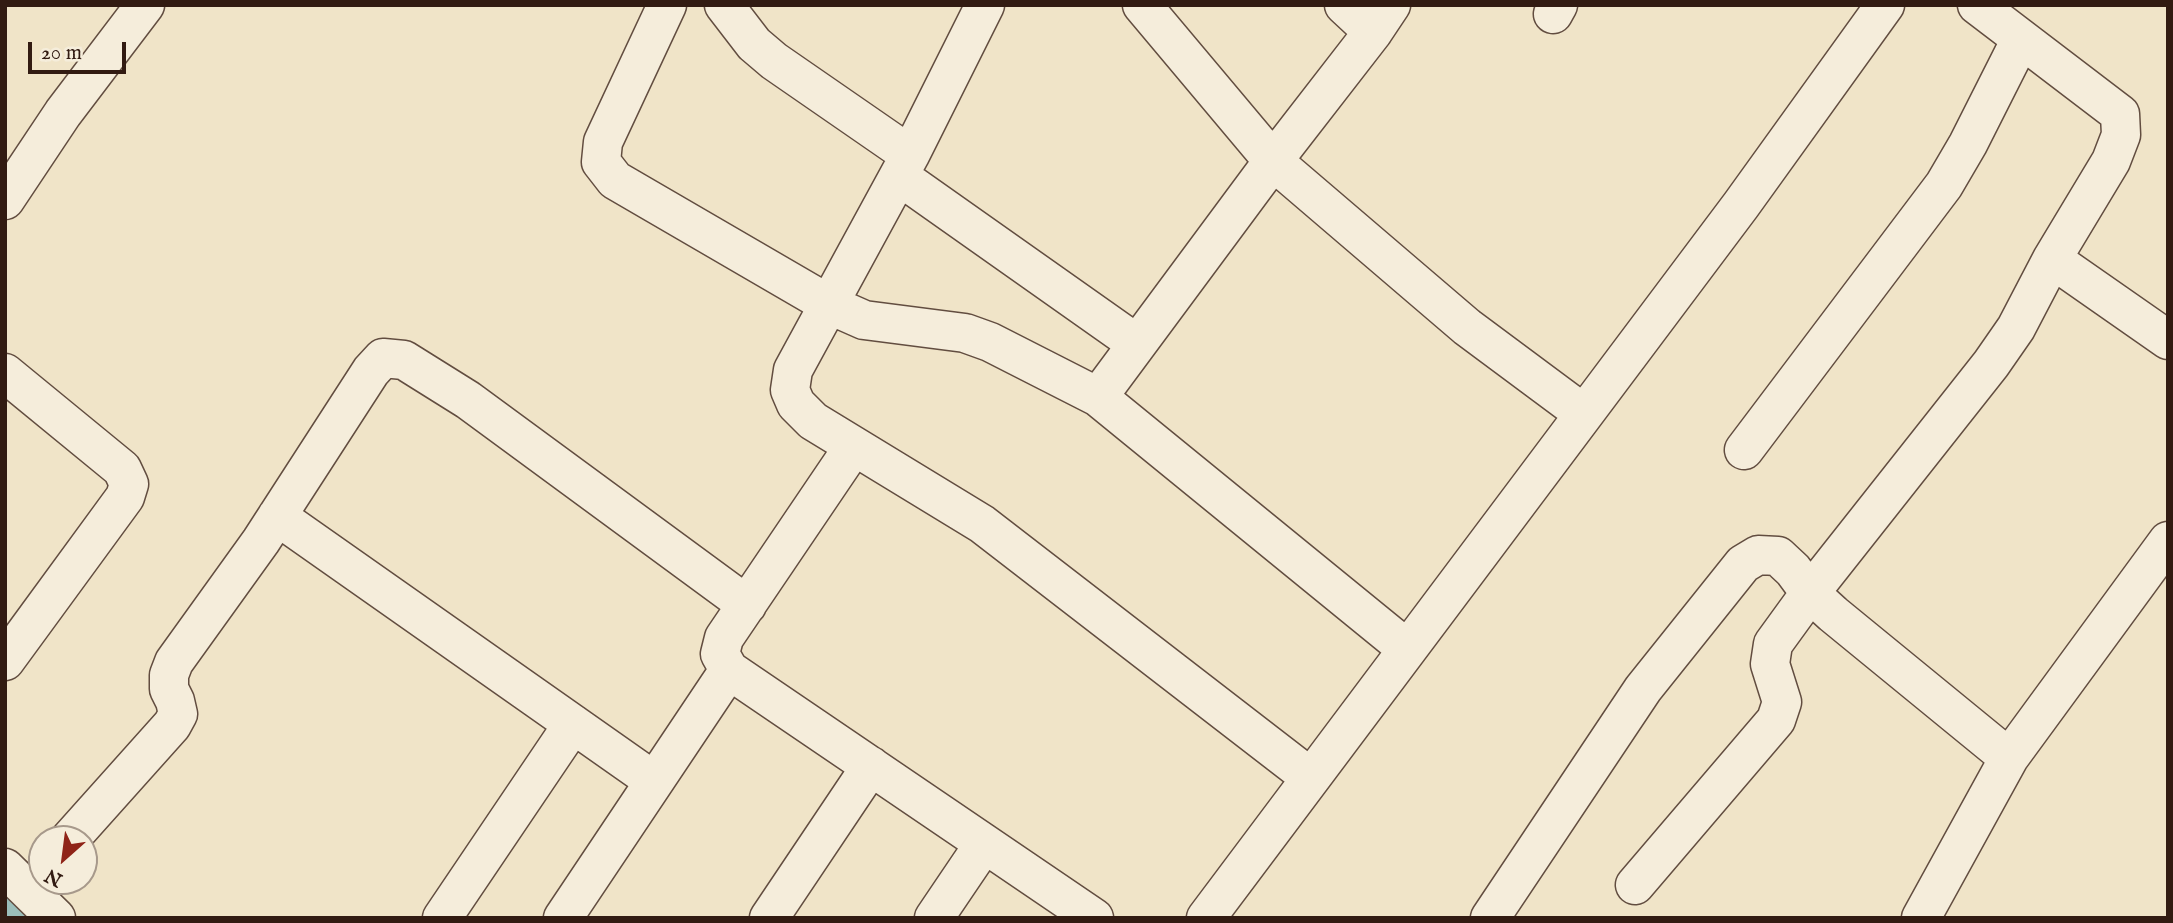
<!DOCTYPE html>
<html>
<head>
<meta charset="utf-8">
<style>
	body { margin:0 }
	#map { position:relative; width:2173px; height:923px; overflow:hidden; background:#f0e4c8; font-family:"IM FELL English",serif }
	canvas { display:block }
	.frame { position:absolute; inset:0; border:7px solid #321b12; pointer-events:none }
	.north { position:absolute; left:28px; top:825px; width:70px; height:70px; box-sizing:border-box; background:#f5eddb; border:2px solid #a7998b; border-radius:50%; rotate:208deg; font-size:19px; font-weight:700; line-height:28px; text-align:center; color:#321b12 }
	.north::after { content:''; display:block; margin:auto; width:24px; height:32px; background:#8f2418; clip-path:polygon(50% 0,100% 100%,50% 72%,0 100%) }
	.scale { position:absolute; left:28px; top:42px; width:98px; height:32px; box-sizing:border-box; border:4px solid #321b12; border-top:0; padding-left:9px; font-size:21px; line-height:24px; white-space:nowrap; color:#321b12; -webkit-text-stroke:5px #f5eddb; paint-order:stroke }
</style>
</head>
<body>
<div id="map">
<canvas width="2173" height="923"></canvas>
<div class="frame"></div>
<div class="north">N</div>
<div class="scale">20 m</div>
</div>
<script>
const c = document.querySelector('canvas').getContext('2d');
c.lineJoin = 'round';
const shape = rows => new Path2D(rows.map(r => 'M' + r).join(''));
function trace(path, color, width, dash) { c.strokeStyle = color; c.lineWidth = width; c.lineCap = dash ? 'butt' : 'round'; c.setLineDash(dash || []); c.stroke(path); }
trace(shape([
	[5,913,10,918]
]), '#9bbeba', 35);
const minor = shape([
	[667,5,603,142,601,162,615,180,830,305,864,320,965,333,990,342,1098,397,1407,649],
	[724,5,754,44,774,61,910,155],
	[985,5,910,155,793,370,790,390,796,404,813,421,982,524,1311,778],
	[1142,5,1273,161,1467,327,1584,414],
	[1344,5,1373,32],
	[1553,14,1558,5],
	[899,176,1137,344],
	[5,200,63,113,145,5],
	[2052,259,2168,340],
	[5,373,122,469,129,484,125,497,5,661],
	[1098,397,1273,161,1373,32,1391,5],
	[854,446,724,638,720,654,729,670,1094,918],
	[1744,450,1944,185,1968,144,2021,39],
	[277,516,654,781],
	[70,839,172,725,178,714,175,701,169,689,169,675,174,662,261,541,371,371,383,358,404,360,468,400,747,605],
	[5,868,56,918],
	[1635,885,1776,720,1782,702,1770,664,1773,644,1810,593,1991,364,2016,328,2052,259,2111,161,2121,135,2120,114,1977,5],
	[442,918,573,724],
	[563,918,729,670],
	[769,918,871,766],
	[934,918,984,844],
	[1206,918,1741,205,1885,5],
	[1490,918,1643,689,1743,564,1758,555,1778,556,1793,570,1810,593,1833,614,2009,758],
	[1921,918,2009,758,2168,541]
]);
trace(minor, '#624d40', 41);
trace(minor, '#f5eddb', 38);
</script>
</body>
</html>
